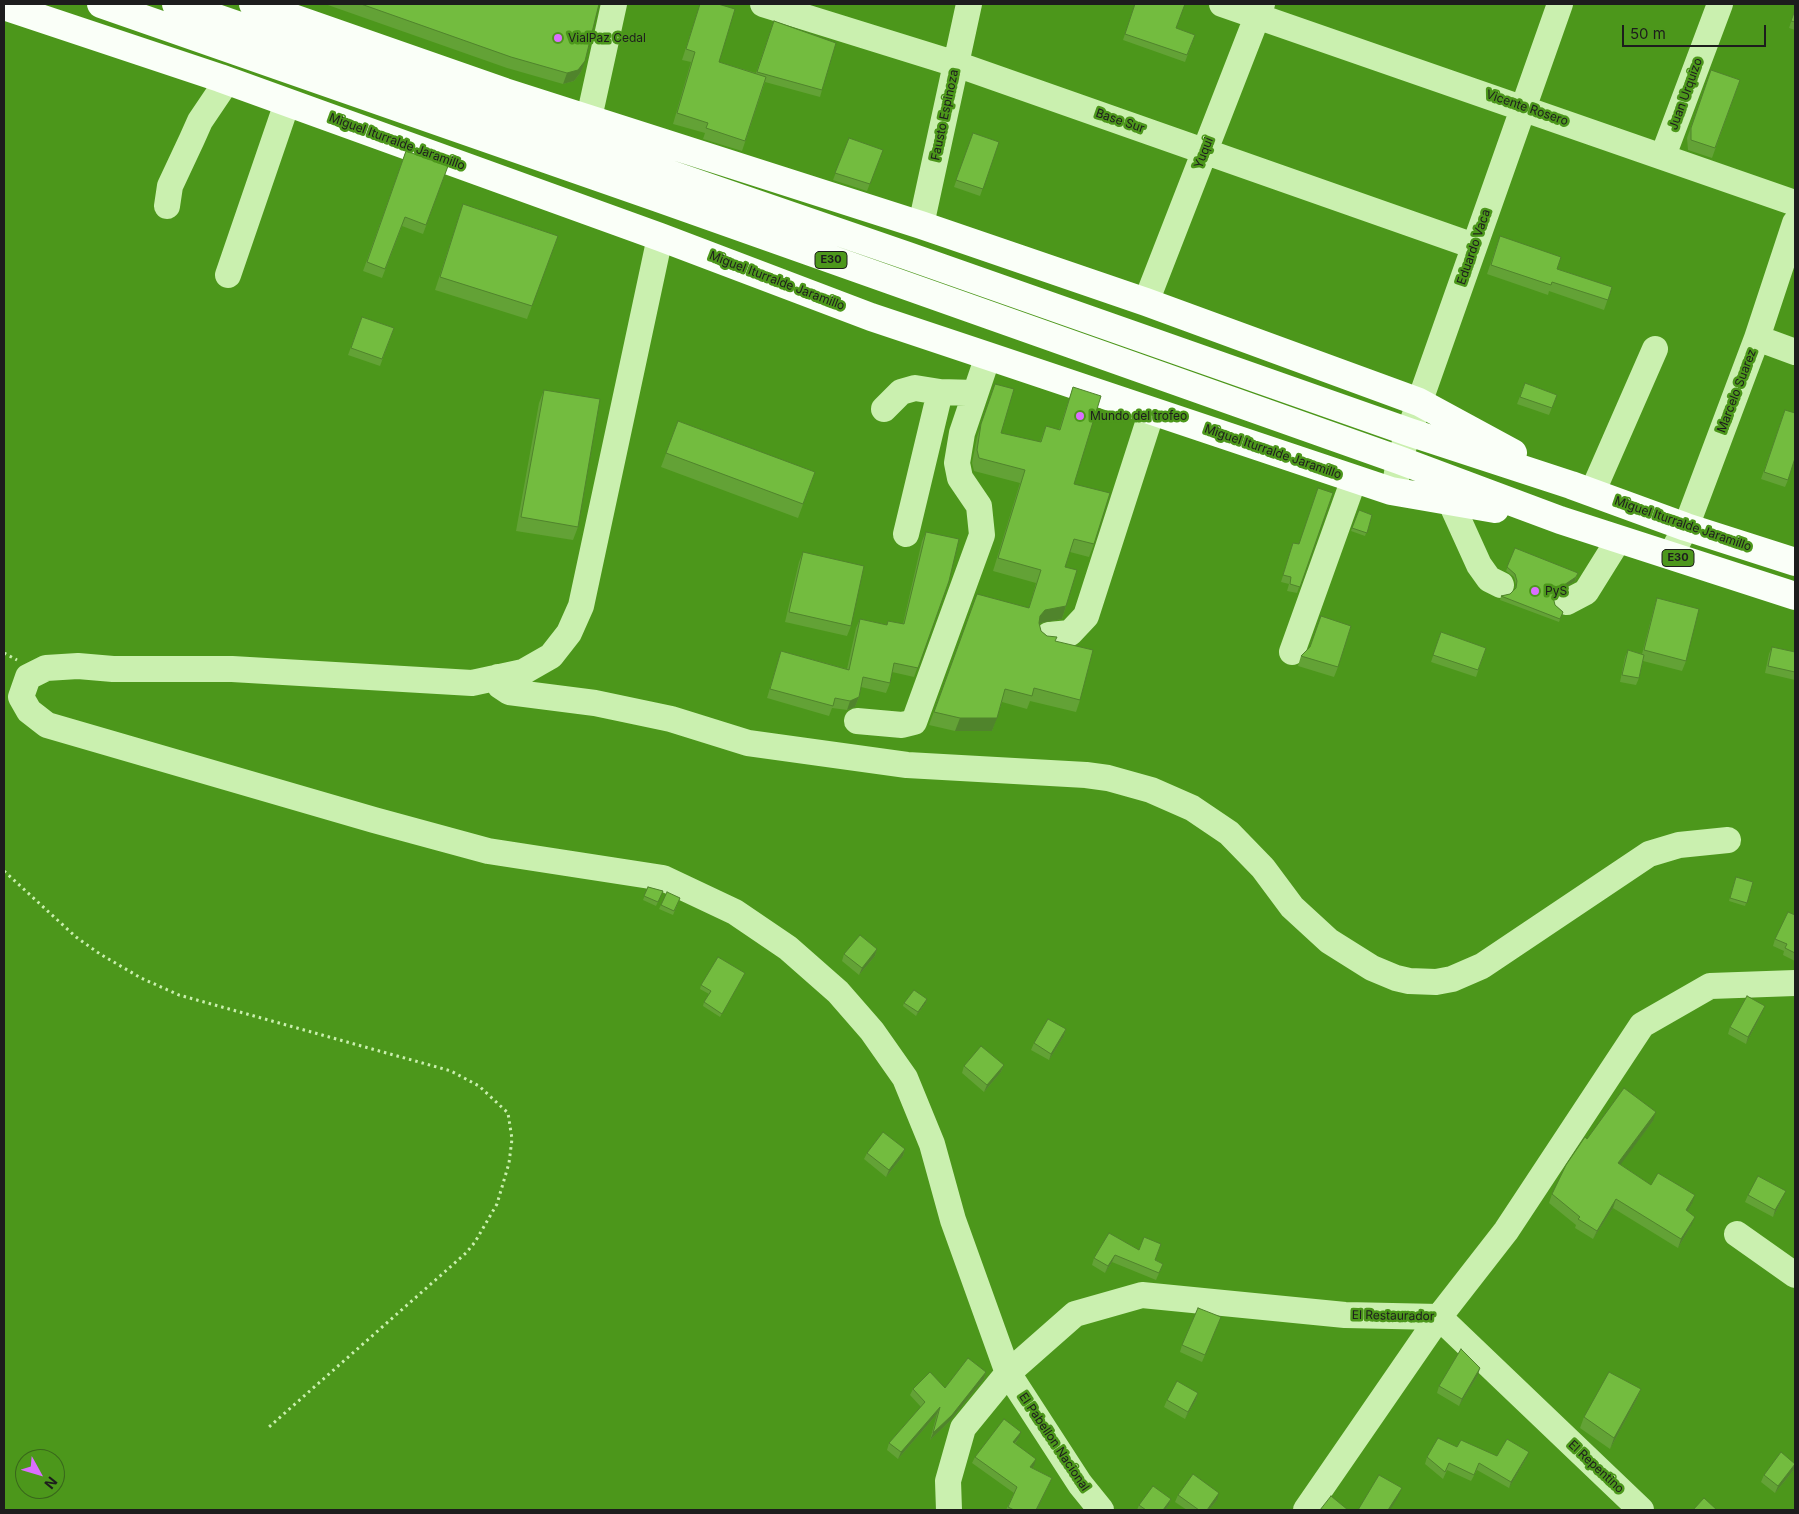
<!DOCTYPE html>
<html>
<head>
<meta charset="utf-8">
<style>
	body { margin:0 }
	#map { position:relative; width:1799px; height:1514px; overflow:hidden; background:#4c971b; font-family:Inter,sans-serif }
	canvas { display:block }
	.frame { position:absolute; inset:0; border:5px solid #1d1d1d; pointer-events:none }
	.north { position:absolute; left:15px; top:1449px; width:50px; height:50px; box-sizing:border-box; background:#4c971b; border:1px solid #39661c; border-radius:50%; rotate:129deg; font-size:14px; font-weight:700; line-height:20px; text-align:center; color:#1d1d1d }
	.north::after { content:''; display:block; margin:auto; width:18px; height:22px; background:#db6eff; clip-path:polygon(50% 0,100% 100%,50% 72%,0 100%) }
	.scale { position:absolute; left:1622px; top:25px; width:144px; height:22px; box-sizing:border-box; border:2px solid #1d1d1d; border-top:0; padding-left:6px; font-size:15px; line-height:18px; white-space:nowrap; color:#1d1d1d; -webkit-text-stroke:4px #4c971b; paint-order:stroke }
</style>
</head>
<body>
<div id="map">
<canvas width="1799" height="1514"></canvas>
<div class="frame"></div>
<div class="north">N</div>
<div class="scale">50 m</div>
</div>
<script>
const c = document.querySelector('canvas').getContext('2d');
c.lineJoin = 'round';
const shape = rows => new Path2D(rows.map(r => 'M' + r).join(''));
function trace(path, color, width, dash) { c.strokeStyle = color; c.lineWidth = width; c.lineCap = dash ? 'butt' : 'round'; c.setLineDash(dash || []); c.stroke(path); }
function fill(path, color) { c.fillStyle = color; c.fill(path, 'evenodd'); }
function drawText(font, color, halo, rows, align = 'center') {
  c.font = font + ' Inter,sans-serif'; c.lineWidth = 5; c.setLineDash([]); c.textBaseline = 'middle'; c.strokeStyle = halo; c.fillStyle = color; for (const [text, x, y, turn = 0] of rows) {
    c.save(); c.translate(x, y); c.rotate((+turn || 0) * Math.PI / 180); c.textAlign = isNaN(turn) ? turn : align; if (halo) c.strokeText(text, 0, 0); c.fillText(text, 0, 0); c.restore();
  }
}
trace(shape([
	[4,653,17,660],
	[4,871,76,937,100,954,141,978,179,995,451,1071,479,1086,508,1113,512,1139,509,1163,497,1204,475,1242,466,1253,269,1427]
]), '#caf0af', 3, [2.5, 4]);
trace(shape([
	[763,4,956,64,1474,246],
	[1222,4,1795,203],
	[589,118,614,4],
	[1663,156,1720,4],
	[167,206,170,186,192,139,200,121,227,81],
	[921,225,969,4],
	[660,237,581,606,569,633,551,656,523,672,472,683,232,669,113,669,78,666,46,668,28,677,21,697,29,711,47,725,374,820,488,851,663,878,735,912,788,948,838,992,872,1031,905,1078,932,1144,953,1220,1008,1373,1080,1484,1101,1510],
	[228,275,287,103],
	[1146,302,1262,4],
	[1757,338,1795,352],
	[884,409,901,392,915,388,940,392],
	[1394,492,1399,460,1560,4],
	[1592,493,1655,349],
	[1450,501,1479,565,1489,579,1501,585],
	[906,534,940,392,975,393],
	[1670,556,1686,527,1757,338,1795,223],
	[1567,602,1586,592,1619,539],
	[1049,635,1070,633,1086,616,1152,411],
	[1292,652,1354,479],
	[498,677,500,686,509,692,595,703,671,719,748,743,907,765,1086,775,1108,778,1151,790,1192,808,1229,833,1263,868,1292,907,1329,941,1372,968,1396,978,1409,981,1436,982,1452,979,1482,966,1649,854,1679,845,1728,840],
	[857,721,902,725,914,722,982,535,979,506,960,478,957,463,962,433,988,356],
	[1737,1234,1795,1275],
	[1439,1317,1641,1510],
	[949,1510,948,1481,963,1428,1008,1373,1075,1314,1142,1295,1345,1315,1439,1317],
	[1306,1510,1439,1317,1506,1231,1642,1025,1710,986,1795,983]
]), '#caf0af', 26);
trace(shape([
	[101,4,658,198,1399,460,1560,520,1795,596],
	[176,4,908,256,1409,432,1571,485,1686,527,1795,562],
	[253,4,505,92,921,225,1146,302,1419,402,1513,453],
	[4,6,220,78,660,237,871,317,988,356,1391,491,1495,509]
]), '#fafff8', 28);
fill(shape([
	[325,4,599,4,581,72,574,81,563,84,507,68],
	[700,4,719,62,756,73,774,21,822,90,820,97,765,82,742,151,703,139,705,133,673,124,691,62,682,60],
	[1135,4,1176,28,1195,35,1185,62,1123,40],
	[1795,10,1795,30,1789,28],
	[1711,70,1740,80,1712,158,1688,150,1687,138],
	[973,133,999,142,980,196,954,187],
	[849,138,883,150,867,191,833,180],
	[406,151,448,166,423,234,402,226,382,278,363,271],
	[463,204,558,236,527,319,435,290],
	[1500,236,1557,269,1612,287,1604,310,1549,291,1548,295,1487,274],
	[362,317,394,328,380,366,348,355],
	[1525,383,1557,395,1549,415,1517,404],
	[995,384,1001,433,1040,442,1046,426,1059,430,1073,387,1074,484,1094,544,1089,557,1070,552,1065,567,1066,606,1062,619,1041,623,1039,624,1041,631,1047,636,1055,641,1080,700,1076,712,1030,701,1027,709,1002,702,992,731,955,731,929,725,977,594,1029,608,1036,583,993,571,1020,483,974,471,972,463,977,437],
	[544,390,578,527,573,540,516,531,539,403],
	[1785,410,1788,480,1785,487,1761,479],
	[678,421,815,472,798,518,661,467],
	[1333,493,1297,593,1287,591,1289,584,1281,582,1293,543,1299,544],
	[1359,510,1372,515,1365,536,1351,531],
	[926,532,949,581,914,677,892,672,890,683,886,693,861,687,859,697,855,707,847,710,832,708,829,716,767,698,781,651,847,669,856,628,860,619,887,625,888,621,903,624,922,541],
	[1515,548,1578,573,1575,581,1554,594,1553,597,1555,605,1563,612,1559,622,1500,600,1501,596,1510,594,1515,589,1516,585,1514,577,1506,571],
	[803,552,851,626,847,636,785,622,799,562],
	[1657,598,1686,661,1682,671,1643,661,1639,678,1636,685,1620,682,1625,657,1628,650,1642,654,1654,608],
	[1441,632,1486,648,1476,677,1431,662],
	[1772,647,1795,652,1795,680,1765,673,1769,654],
	[1301,656,1338,667,1334,677,1298,666],
	[1736,877,1753,882,1745,906,1729,901],
	[648,887,663,891,656,906,643,900],
	[680,898,673,915,659,909,661,905],
	[1795,915,1795,961,1783,955,1784,951,1773,946,1775,939],
	[877,949,875,956,859,975,842,961,844,954],
	[743,976,720,1017,703,1006,704,1002,709,994,700,989,701,985],
	[927,999,926,1003,916,1016,903,1006,904,1003],
	[1762,1013,1746,1044,1728,1034,1730,1027],
	[1066,1029,1064,1036,1049,1060,1031,1050,1034,1043],
	[1004,1065,1001,1072,984,1092,962,1073,964,1066],
	[1653,1121,1620,1164,1651,1185,1692,1204,1687,1212,1691,1226,1678,1248,1613,1208,1593,1239,1575,1228,1576,1225,1549,1203,1552,1194,1587,1139],
	[905,1149,903,1156,886,1177,864,1159,867,1153],
	[1748,1195,1783,1198,1773,1217,1745,1202],
	[1109,1233,1163,1264,1156,1280,1112,1262,1105,1273,1092,1265,1094,1258],
	[1221,1317,1202,1362,1180,1352,1182,1345],
	[986,1372,984,1379,949,1422,930,1440,937,1414,898,1459,887,1450,889,1443,921,1407,910,1395,913,1389,945,1388],
	[1478,1375,1459,1406,1437,1393,1439,1386],
	[1641,1389,1637,1399,1610,1449,1580,1428,1584,1417],
	[1198,1393,1196,1400,1185,1419,1164,1407,1167,1400],
	[1019,1438,1015,1444,1034,1466,1032,1468,1052,1478,1037,1510,1006,1510,1014,1493,972,1463,975,1457],
	[1457,1447,1497,1456,1526,1459,1509,1488,1477,1470,1471,1481,1447,1470,1443,1479,1425,1464,1427,1457],
	[1793,1471,1775,1493,1761,1482,1764,1475],
	[1178,1495,1217,1500,1209,1510,1187,1510,1175,1502],
	[1171,1499,1169,1505,1165,1510,1137,1510,1139,1505]
]), '#63a236');
fill(shape([
	[585,61,581,72,574,81,563,84,567,73],
	[1576,577,1575,581,1554,594,1555,591],
	[1066,606,1062,619,1041,623,1036,628,1040,616,1045,610],
	[859,697,855,707,847,710,850,701],
	[960,718,997,718,992,731,955,731],
	[877,949,875,956,859,975,862,968],
	[927,999,926,1003,916,1016,918,1012],
	[1765,1006,1762,1013,1746,1044,1748,1037],
	[1066,1029,1064,1036,1049,1060,1051,1054],
	[1004,1065,1001,1072,984,1092,987,1085],
	[1656,1112,1653,1121,1615,1172,1618,1163],
	[905,1149,903,1156,886,1177,889,1170],
	[1786,1191,1783,1198,1773,1217,1775,1210],
	[1695,1195,1692,1204,1683,1219,1686,1210],
	[1616,1199,1613,1208,1593,1239,1597,1231],
	[1695,1217,1691,1226,1678,1248,1681,1239],
	[1115,1255,1112,1262,1105,1273,1108,1266],
	[1480,1368,1478,1375,1459,1406,1462,1399],
	[986,1372,984,1379,949,1422,930,1440,933,1433],
	[1641,1389,1637,1399,1610,1449,1614,1438],
	[1198,1393,1196,1400,1185,1419,1188,1412],
	[940,1407,937,1414,898,1459,901,1452],
	[1021,1432,1019,1438,1010,1449,1013,1442],
	[1529,1452,1526,1459,1509,1488,1511,1482],
	[1036,1459,1034,1466,1028,1474,1030,1467],
	[1795,1464,1793,1471,1775,1493,1778,1486],
	[1052,1478,1037,1510,1036,1510],
	[1402,1488,1398,1497,1390,1510,1388,1510],
	[1219,1493,1217,1500,1209,1510,1207,1510],
	[1171,1499,1169,1505,1165,1510,1163,1510]
]), '#50842c');
const building = shape([
	[361,4,599,4,585,61,578,70,567,73,511,57,361,4],
	[700,4,718,4,735,9,719,62,766,77,745,141,706,128,708,123,677,113,695,52,686,49,700,4],
	[1135,4,1185,4,1176,28,1195,35,1187,55,1125,34,1135,4],
	[1795,10,1795,22,1791,21,1795,10],
	[774,21,836,43,822,90,757,72,774,21],
	[1711,70,1740,80,1715,148,1691,140,1691,128,1711,70],
	[973,133,999,142,983,189,956,180,973,133],
	[849,138,883,150,870,184,835,173,849,138],
	[406,151,448,166,426,225,405,217,385,269,367,262,406,151],
	[463,204,558,236,532,306,440,277,463,204],
	[1500,236,1561,257,1557,269,1612,287,1608,300,1552,282,1551,285,1491,265,1500,236],
	[362,317,394,328,382,359,351,348,362,317],
	[1525,383,1557,395,1552,408,1520,397,1525,383],
	[995,384,1014,389,1001,433,1041,442,1046,426,1060,430,1073,387,1101,396,1074,484,1110,493,1094,544,1074,539,1065,567,1077,570,1066,606,1045,610,1040,616,1039,623,1041,631,1047,636,1057,637,1055,641,1093,650,1080,700,1034,688,1032,696,1005,689,997,718,960,718,934,712,977,594,1029,608,1041,570,998,558,1025,470,979,458,977,450,981,424,995,384],
	[544,390,600,399,578,527,521,517,544,390],
	[1785,410,1795,413,1795,458,1788,480,1764,472,1785,410],
	[678,421,815,472,803,504,666,453,678,421],
	[1318,488,1333,493,1300,587,1290,584,1291,577,1283,575,1293,543,1299,544,1318,488],
	[1359,510,1372,515,1367,533,1352,528,1359,510],
	[926,532,959,539,949,581,918,668,894,663,890,683,863,677,859,697,850,701,835,698,833,706,770,689,781,651,849,670,860,619,887,625,888,621,904,624,926,532],
	[1515,548,1578,573,1576,577,1555,591,1553,597,1555,605,1563,612,1560,619,1501,596,1510,594,1516,588,1517,581,1515,574,1507,567,1515,548],
	[803,552,864,566,851,626,789,612,803,552],
	[1657,598,1699,609,1686,661,1644,650,1657,598],
	[1321,616,1351,626,1338,667,1301,656,1310,647,1321,616],
	[1441,632,1486,648,1478,670,1433,655,1441,632],
	[1772,647,1795,652,1795,672,1768,666,1772,647],
	[1628,650,1644,655,1639,678,1622,675,1628,650],
	[1736,877,1753,882,1747,903,1730,898,1736,877],
	[648,887,663,891,658,902,644,896,648,887],
	[667,892,680,898,674,911,661,905,667,892],
	[1788,912,1795,915,1795,953,1785,948,1787,944,1775,939,1788,912],
	[860,935,877,949,862,968,844,954,860,935],
	[718,957,745,973,722,1014,704,1002,711,991,701,985,718,957],
	[914,990,927,999,918,1012,904,1003,914,990],
	[1747,996,1765,1006,1748,1037,1730,1027,1747,996],
	[1048,1019,1066,1029,1051,1054,1034,1043,1048,1019],
	[981,1046,1004,1065,987,1085,964,1066,981,1046],
	[1624,1088,1656,1112,1618,1163,1651,1185,1658,1173,1695,1195,1686,1210,1695,1217,1681,1239,1616,1199,1597,1231,1578,1219,1580,1217,1552,1194,1566,1165,1585,1137,1587,1139,1624,1088],
	[883,1132,905,1149,889,1170,867,1153,883,1132],
	[1758,1176,1786,1191,1775,1210,1748,1195,1758,1176],
	[1109,1233,1139,1250,1144,1237,1161,1244,1155,1260,1163,1264,1159,1273,1115,1255,1108,1266,1094,1258,1109,1233],
	[1198,1308,1221,1317,1205,1355,1182,1345,1198,1308],
	[1461,1349,1480,1368,1462,1399,1439,1386,1461,1349],
	[968,1358,986,1372,952,1415,933,1433,940,1407,901,1452,889,1443,925,1402,913,1389,930,1372,945,1388,968,1358],
	[1609,1372,1641,1389,1614,1438,1584,1417,1609,1372],
	[1177,1381,1198,1393,1188,1412,1167,1400,1177,1381],
	[1004,1419,1021,1432,1013,1442,1036,1459,1030,1467,1052,1478,1036,1510,1014,1510,1008,1507,1017,1487,975,1457,1004,1419],
	[1438,1438,1457,1447,1461,1440,1497,1456,1507,1439,1529,1452,1511,1482,1479,1463,1474,1475,1449,1463,1445,1472,1427,1457,1438,1438],
	[1781,1452,1795,1464,1778,1486,1764,1475,1781,1452],
	[1193,1474,1219,1493,1207,1510,1199,1510,1178,1495,1193,1474],
	[1379,1475,1402,1488,1388,1510,1358,1510,1379,1475],
	[1153,1486,1171,1499,1163,1510,1146,1510,1139,1505,1153,1486],
	[1331,1496,1348,1510,1320,1510,1331,1496],
	[1704,1498,1717,1510,1693,1510,1704,1498]
]);
fill(building, '#73bc3f');
trace(building, '#50842c', 1);
for (const [x, y, r, color] of [
	[558,38,5,"#db6eff"],
	[1080,416,5,"#db6eff"],
	[1535,591,5,"#db6eff"]
]) { const dot = new Path2D(); dot.arc(x, y, r, 0, 2 * Math.PI); c.fillStyle = color; c.fill(dot); trace(dot, '#4c971b', 2); }
for (const [x, y, w] of [
	[831,260,32],
	[1678,558,32]
]) { const box = new Path2D(); box.roundRect(x - w / 2, y - 8.5, w, 17, 4); c.fillStyle = '#4c971b'; c.fill(box); trace(box, '#1d1d1d', 1); }
drawText('bold 11px', '#1d1d1d', null, [
	["E30",831,260],
	["E30",1678,558]
]);
drawText('12px', '#1d1d1d', '#4c971b', [
	["VialPaz Cedal",568,38],
	["Mundo del trofeo",1090,416],
	["PyS",1545,591]
], 'left');
drawText('12px', '#1d1d1d', '#4c971b', [
	["Juan Urquizo",1686,94,-70],
	["Vicente Rosero",1527,108,19],
	["Fausto Espinoza",945,115,-78],
	["Base Sur",1120,121,19],
	["Miguel Iturralde Jaramillo",397,142,20],
	["Yuqui",1204,153,-69],
	["Eduardo Vaca",1474,247,-71],
	["Miguel Iturralde Jaramillo",777,281,21],
	["Marcelo Suarez",1737,391,-69],
	["Miguel Iturralde Jaramillo",1273,452,19],
	["Miguel Iturralde Jaramillo",1683,524,19],
	["El Restaurador",1393,1316,1],
	["El Pabellon Nacional",1054,1442,56],
	["El Repentino",1596,1467,43]
]);
</script>
</body>
</html>
